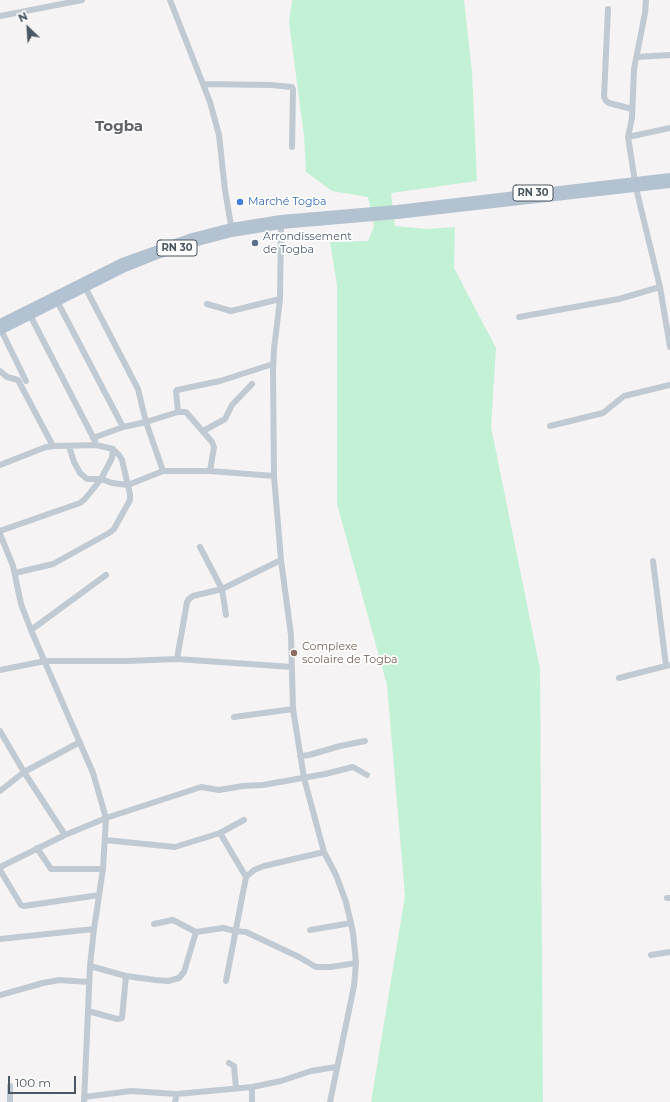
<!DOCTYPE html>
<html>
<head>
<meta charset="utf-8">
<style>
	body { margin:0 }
	#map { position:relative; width:670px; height:1102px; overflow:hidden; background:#f5f3f3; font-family:Montserrat,sans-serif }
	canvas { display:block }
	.north { position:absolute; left:8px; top:8px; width:40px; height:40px; -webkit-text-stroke:3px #fff; paint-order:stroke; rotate:335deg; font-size:11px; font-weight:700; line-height:16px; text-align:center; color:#4a5661 }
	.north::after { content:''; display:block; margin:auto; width:14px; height:18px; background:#4a5661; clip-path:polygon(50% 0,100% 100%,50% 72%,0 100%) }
	.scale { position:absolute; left:8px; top:1076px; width:68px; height:18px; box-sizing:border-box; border:2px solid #4a5661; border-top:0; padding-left:5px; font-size:12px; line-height:14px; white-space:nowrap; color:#4a5661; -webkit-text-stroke:3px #fff; paint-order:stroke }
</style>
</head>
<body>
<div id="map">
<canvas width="670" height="1102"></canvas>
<div class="north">N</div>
<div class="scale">100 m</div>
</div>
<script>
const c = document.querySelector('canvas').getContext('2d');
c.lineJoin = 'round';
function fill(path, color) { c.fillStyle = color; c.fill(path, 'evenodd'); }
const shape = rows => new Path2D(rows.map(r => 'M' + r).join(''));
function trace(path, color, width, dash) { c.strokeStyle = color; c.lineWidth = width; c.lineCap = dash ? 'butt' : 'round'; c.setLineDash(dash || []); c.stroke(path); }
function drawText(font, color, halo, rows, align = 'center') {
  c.font = font + ' Montserrat,sans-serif'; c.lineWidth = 3.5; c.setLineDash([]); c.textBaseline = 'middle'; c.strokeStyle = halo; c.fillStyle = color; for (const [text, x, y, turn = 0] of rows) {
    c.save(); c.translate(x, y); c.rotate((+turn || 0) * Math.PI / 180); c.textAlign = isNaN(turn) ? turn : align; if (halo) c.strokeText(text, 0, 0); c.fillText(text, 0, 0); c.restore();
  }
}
fill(shape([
	[292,0,464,0,472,72,477,181,391,193,395,226,426,229,455,227,454,268,496,348,491,427,540,669,543,1102,371,1102,405,896,387,685,337,504,337,285,330,242,368,241,374,226,368,197,332,191,306,172,304,136,289,22]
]), '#c3f1d5');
trace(shape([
	[170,0,210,102,219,135,225,190,232,231],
	[646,0,645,13,634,69,632,118,628,137,636,188,660,287,670,347],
	[608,9,604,97,606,101,609,103,632,109],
	[0,16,82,0],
	[637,57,670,55],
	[203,84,271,85,292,87,293,89,292,147],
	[628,137,670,128],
	[281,225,280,299,274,349,273,369,274,476,281,560,291,635,293,709,304,778,324,852,336,875,346,902,353,932,356,963,354,986,330,1102],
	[85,287,138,389,146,422,163,471],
	[57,301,123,427],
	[207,304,231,311,280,299],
	[30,315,95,441],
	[519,317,619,299,660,287],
	[1,330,26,381],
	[0,371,7,377,18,380,53,446],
	[178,412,176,391,177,390,220,381,273,364],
	[550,426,603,413,624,396,670,385],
	[203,431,225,419,232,405,252,384],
	[93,438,123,427,146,422,178,412,186,412,212,442,214,447,210,471],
	[69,446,74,462,80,473,87,479,101,479,112,483,128,485,163,471,210,471,274,476],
	[0,465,46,447,55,446,96,445,113,449,119,455,122,460,130,494,130,500,114,529,109,533,53,564,15,573],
	[0,531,80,503,85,499,101,479,112,458,113,449],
	[0,534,13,566,21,604,31,630,93,773,106,818,103,869,94,929,90,966,84,1102],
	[200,547,222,589,226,615],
	[653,561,666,666],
	[31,630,106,575],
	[177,659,187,602,189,599,193,596,222,589,281,560],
	[0,670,45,661,127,661,177,659,292,667],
	[619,678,670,665],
	[234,717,293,709],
	[0,731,24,772,65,835],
	[300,756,309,755,340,746,365,741],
	[0,791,24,772,80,742],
	[220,833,246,877],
	[105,840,175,847,220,833,244,820],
	[37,848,51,869,103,869],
	[0,867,65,835,106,818,201,787,219,790,243,786,263,785,325,774,353,767,367,775],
	[0,870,21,905,24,906,99,895],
	[667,898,670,898],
	[154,924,173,920,196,932,223,928,235,931,246,932,299,957,316,967,331,967,356,963],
	[310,930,351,923],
	[0,939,94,929],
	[651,955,670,952],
	[90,966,126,976,155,980,168,981,179,978,184,972,196,932],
	[226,981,246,877,254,870,264,866,324,852],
	[0,995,43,983,59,980,89,982],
	[88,1011,117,1019,122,1018,126,976],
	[229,1063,234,1066,236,1088],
	[252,1087,252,1102],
	[84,1097,131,1091,177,1094,252,1087,281,1081,311,1071,336,1067],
	[10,1102,10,1086],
	[175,1102,177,1094]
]), '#c1cad2', 6);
trace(shape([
	[0,323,122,262,192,237,231,227,281,219,397,209,670,177],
	[0,331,125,268,160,254,194,243,232,233,281,225,397,215,670,184]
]), '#b3c2d1', 8);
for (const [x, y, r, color] of [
	[240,202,4,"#3f7fe0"],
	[255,243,4,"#5c6f8a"],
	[294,653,4,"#8d6e63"]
]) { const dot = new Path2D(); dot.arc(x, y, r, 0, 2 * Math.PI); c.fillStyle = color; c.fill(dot); trace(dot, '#fff', 1.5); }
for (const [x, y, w] of [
	[533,193,40],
	[177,248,40]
]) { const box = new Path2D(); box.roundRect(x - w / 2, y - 8, w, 16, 3); c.fillStyle = '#fff'; c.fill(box); trace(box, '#4a5661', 1); }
drawText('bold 10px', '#4a5661', null, [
	["RN 30",533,193],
	["RN 30",177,248]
]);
drawText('11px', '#366cbe', '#fff', [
	["Marché Togba",248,202]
], 'left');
drawText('11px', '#4e5e75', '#fff', [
	["Arrondissement",263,237],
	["de Togba",263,250]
], 'left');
drawText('11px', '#785e54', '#fff', [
	["Complexe",302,647],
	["scolaire de Togba",302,660]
], 'left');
drawText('bold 15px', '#5f6368', '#fff', [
	["Togba",119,127]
]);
</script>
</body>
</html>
